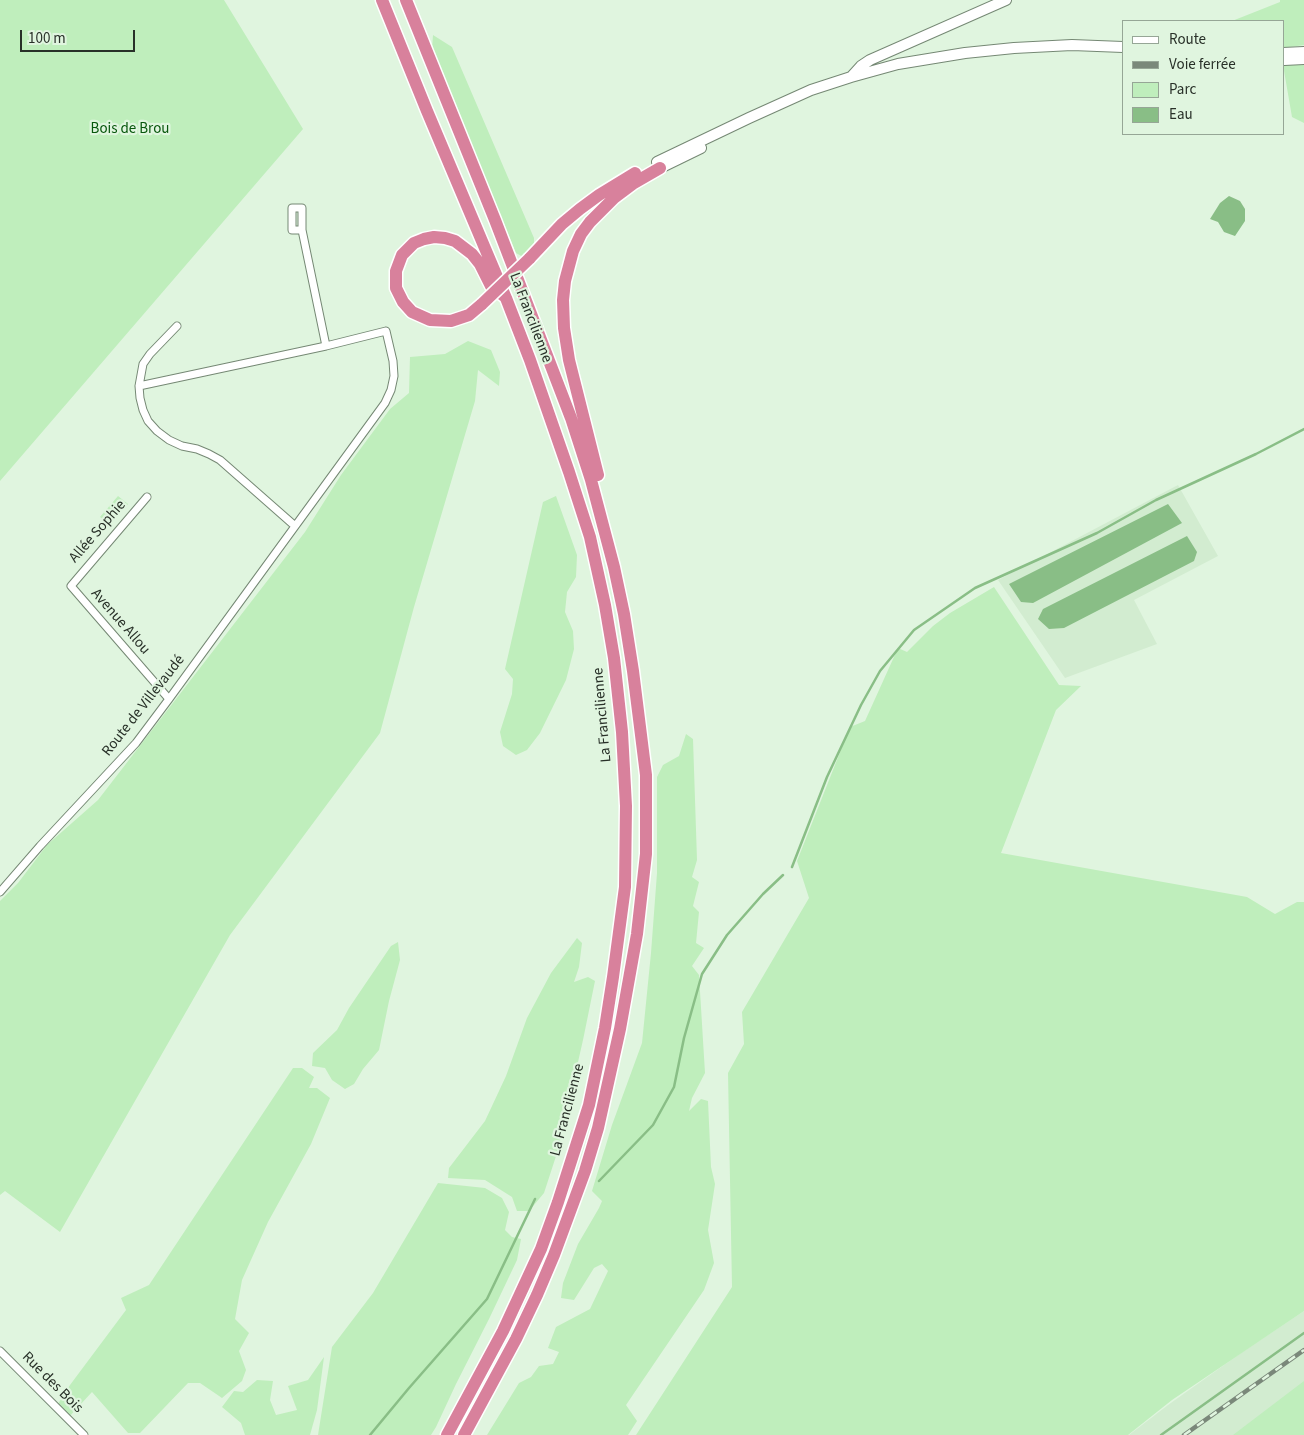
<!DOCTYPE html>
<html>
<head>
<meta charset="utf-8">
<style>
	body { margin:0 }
	#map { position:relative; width:1304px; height:1435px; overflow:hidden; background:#e0f5df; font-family:"Source Sans 3",sans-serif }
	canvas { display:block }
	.legend { position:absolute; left:1122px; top:20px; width:162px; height:115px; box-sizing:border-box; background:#e0f5df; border:1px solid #96a696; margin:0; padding:6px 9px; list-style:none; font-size:15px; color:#283028 }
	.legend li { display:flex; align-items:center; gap:10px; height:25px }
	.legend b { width:25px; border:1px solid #96a696 }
	.scale { position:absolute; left:20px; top:30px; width:115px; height:22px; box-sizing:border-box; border:2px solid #283028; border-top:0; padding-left:6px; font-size:15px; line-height:18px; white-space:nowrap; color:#283028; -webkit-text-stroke:4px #e0f5df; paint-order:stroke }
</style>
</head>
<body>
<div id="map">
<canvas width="1304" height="1435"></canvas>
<ul class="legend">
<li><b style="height:6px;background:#fff"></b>Route</li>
<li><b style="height:6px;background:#7a887a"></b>Voie ferrée</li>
<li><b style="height:14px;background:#bfeebc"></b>Parc</li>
<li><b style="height:14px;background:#89be86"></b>Eau</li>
</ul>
<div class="scale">100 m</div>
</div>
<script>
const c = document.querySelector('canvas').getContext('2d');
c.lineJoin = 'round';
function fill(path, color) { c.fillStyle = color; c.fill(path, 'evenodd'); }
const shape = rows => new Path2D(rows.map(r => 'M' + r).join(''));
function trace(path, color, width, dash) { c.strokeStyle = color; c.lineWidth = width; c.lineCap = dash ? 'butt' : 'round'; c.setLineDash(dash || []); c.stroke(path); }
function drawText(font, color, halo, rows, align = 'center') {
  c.font = font + ' "Source Sans 3",sans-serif'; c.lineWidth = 4.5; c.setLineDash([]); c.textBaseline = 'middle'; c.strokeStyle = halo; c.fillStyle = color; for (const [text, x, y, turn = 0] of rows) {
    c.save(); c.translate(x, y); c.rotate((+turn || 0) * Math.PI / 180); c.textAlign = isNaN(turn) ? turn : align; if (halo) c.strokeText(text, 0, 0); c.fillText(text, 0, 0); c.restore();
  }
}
fill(shape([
	[1178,485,1218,556,1134,600,1157,644,1065,678,998,580],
	[1304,1311,1304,1392,1245,1435,1129,1435,1168,1405,1241,1353]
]), '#d2ecd0');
fill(shape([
	[0,0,224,0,303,129,0,481],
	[1280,0,1304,0,1304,45,1283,48,1283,21,1232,21,1280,2],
	[433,35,452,47,534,238,534,246,523,257,516,253,432,49],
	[1304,64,1304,123,1292,117,1283,65],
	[468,341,491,350,500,372,499,386,478,370,475,401,414,607,380,733,230,935,60,1232,5,1191,0,1195,0,901,18,883,47,845,98,800,305,532,341,475,390,409,409,393,410,357,445,354],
	[118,496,128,504,110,525,100,517],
	[556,496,577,555,576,577,567,592,565,612,573,631,574,649,566,680,540,733,527,750,516,755,503,746,500,732,512,694,513,679,505,669,543,502],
	[994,587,1059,685,1081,686,1056,710,1001,853,1247,897,1275,914,1297,902,1304,902,1304,1311,1172,1400,1128,1435,636,1435,732,1287,728,1073,744,1044,742,1012,809,898,797,861,850,727,865,721,898,648,907,652,933,626,950,613],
	[686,734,693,739,697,860,692,877,699,882,693,906,699,912,696,943,704,948,692,966,699,975,705,1073,692,1098,689,1111,701,1099,708,1101,711,1167,715,1184,708,1230,714,1263,704,1290,626,1405,637,1421,628,1435,487,1435,519,1383,531,1377,539,1366,553,1364,559,1352,548,1348,556,1327,590,1309,608,1271,602,1264,594,1268,574,1300,561,1298,563,1283,578,1244,599,1208,602,1201,592,1191,612,1125,642,1043,651,953,657,873,657,777,663,765,679,756],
	[577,938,582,943,579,967,574,982,588,977,595,981,583,1040,558,1150,544,1193,529,1211,517,1211,512,1197,485,1180,448,1178,449,1168,485,1121,506,1076,527,1018,551,973],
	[398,942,400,960,389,1001,379,1050,363,1069,354,1084,345,1089,332,1080,325,1068,312,1066,313,1053,337,1030,349,1008,391,946],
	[293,1068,302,1068,314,1077,309,1088,317,1088,330,1098,311,1144,268,1222,242,1280,235,1319,249,1333,239,1351,246,1370,242,1381,222,1398,200,1383,188,1383,140,1433,128,1433,92,1392,68,1418,56,1407,70,1385,126,1310,121,1298,149,1285],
	[438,1183,485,1188,502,1198,509,1212,505,1230,512,1237,521,1239,517,1260,489,1319,456,1384,436,1427,431,1435,318,1435,332,1347,373,1293],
	[324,1357,317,1410,310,1435,245,1435,241,1423,222,1407,234,1391,243,1392,257,1380,273,1381,270,1400,276,1415,297,1410,288,1386,308,1380],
	[1304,1381,1304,1435,1233,1435]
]), '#bfeebc');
fill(shape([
	[1229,196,1240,201,1245,209,1245,221,1235,236,1224,232,1218,222,1210,219,1220,203],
	[1168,504,1182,523,1033,603,1021,602,1009,584],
	[1187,536,1197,552,1194,561,1064,628,1049,629,1038,619,1043,609]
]), '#89be86');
trace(shape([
	[792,867,827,777,861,705,880,671,914,630,975,588,1097,533,1156,500,1256,454,1304,429],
	[599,1181,653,1125,674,1087,684,1038,702,974,727,935,763,894,783,875],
	[370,1435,409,1388,487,1299,535,1199],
	[1161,1435,1304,1333]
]), '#89be86', 2.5);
const minor = shape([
	[302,230,292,230,292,208,302,208,302,230,326,346],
	[177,326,150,354,143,364,139,386,140,398,143,410,148,421,157,431,169,440,182,446,197,449,209,454,220,460,295,526],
	[147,497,71,586,169,699],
	[0,892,40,846,136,743,169,699,385,403,391,390,394,376,393,361,386,331,326,346,139,386],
	[0,1351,84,1435]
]);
const secondary = shape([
	[1283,53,1304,52],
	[1284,60,1304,59],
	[851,77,861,66,870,60,1006,0],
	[657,162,749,118,811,90,851,77,898,64,965,53,1014,48,1072,45,1123,47],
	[660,168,701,148]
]);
const motorway = shape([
	[382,0,427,111,506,298,530,360,569,472,590,537,605,605,614,658,622,732,626,806,625,887,613,977,605,1028,589,1105,558,1202,541,1249,503,1331,447,1435],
	[406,0,495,220,571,418,591,480,614,567,624,614,633,671,646,775,646,854,637,934,620,1029,598,1128,585,1171,554,1255,537,1295,516,1339,464,1435],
	[529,259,562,224,580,209,599,195,635,173],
	[482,304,469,315,451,321,430,320,412,312,403,302,396,288,396,271,402,255,414,243,424,239,434,237,445,238,455,241,472,254,480,264,491,286,504,296],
	[598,475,569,360,564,328,563,300,565,281,573,251,581,234,590,222,614,198,634,183,660,168]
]);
trace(minor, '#758874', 9);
trace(secondary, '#758874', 12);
trace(motorway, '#fff', 15);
trace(minor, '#fff', 7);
trace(secondary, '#fff', 10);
trace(motorway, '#d8819c', 12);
const rail = shape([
	[1184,1435,1304,1350]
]);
trace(rail, '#7a887a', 4.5);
trace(rail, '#e0f5df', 2.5, [8]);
const motorwayBridge = shape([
	[482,304,529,259]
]);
trace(motorwayBridge, '#fff', 15, []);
trace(motorwayBridge, '#d8819c', 12);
drawText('15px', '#08570d', '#e0f5df', [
	["Bois de Brou",130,130]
]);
drawText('15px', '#283028', '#e0f5df', [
	["La Francilienne",530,318,69],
	["Allée Sophie",98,532,-49],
	["Avenue Allou",120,622,49],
	["Route de Villevaudé",144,706,-52],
	["La Francilienne",603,715,-95],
	["La Francilienne",568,1110,-75],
	["Rue des Bois",52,1383,45]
]);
</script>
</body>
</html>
